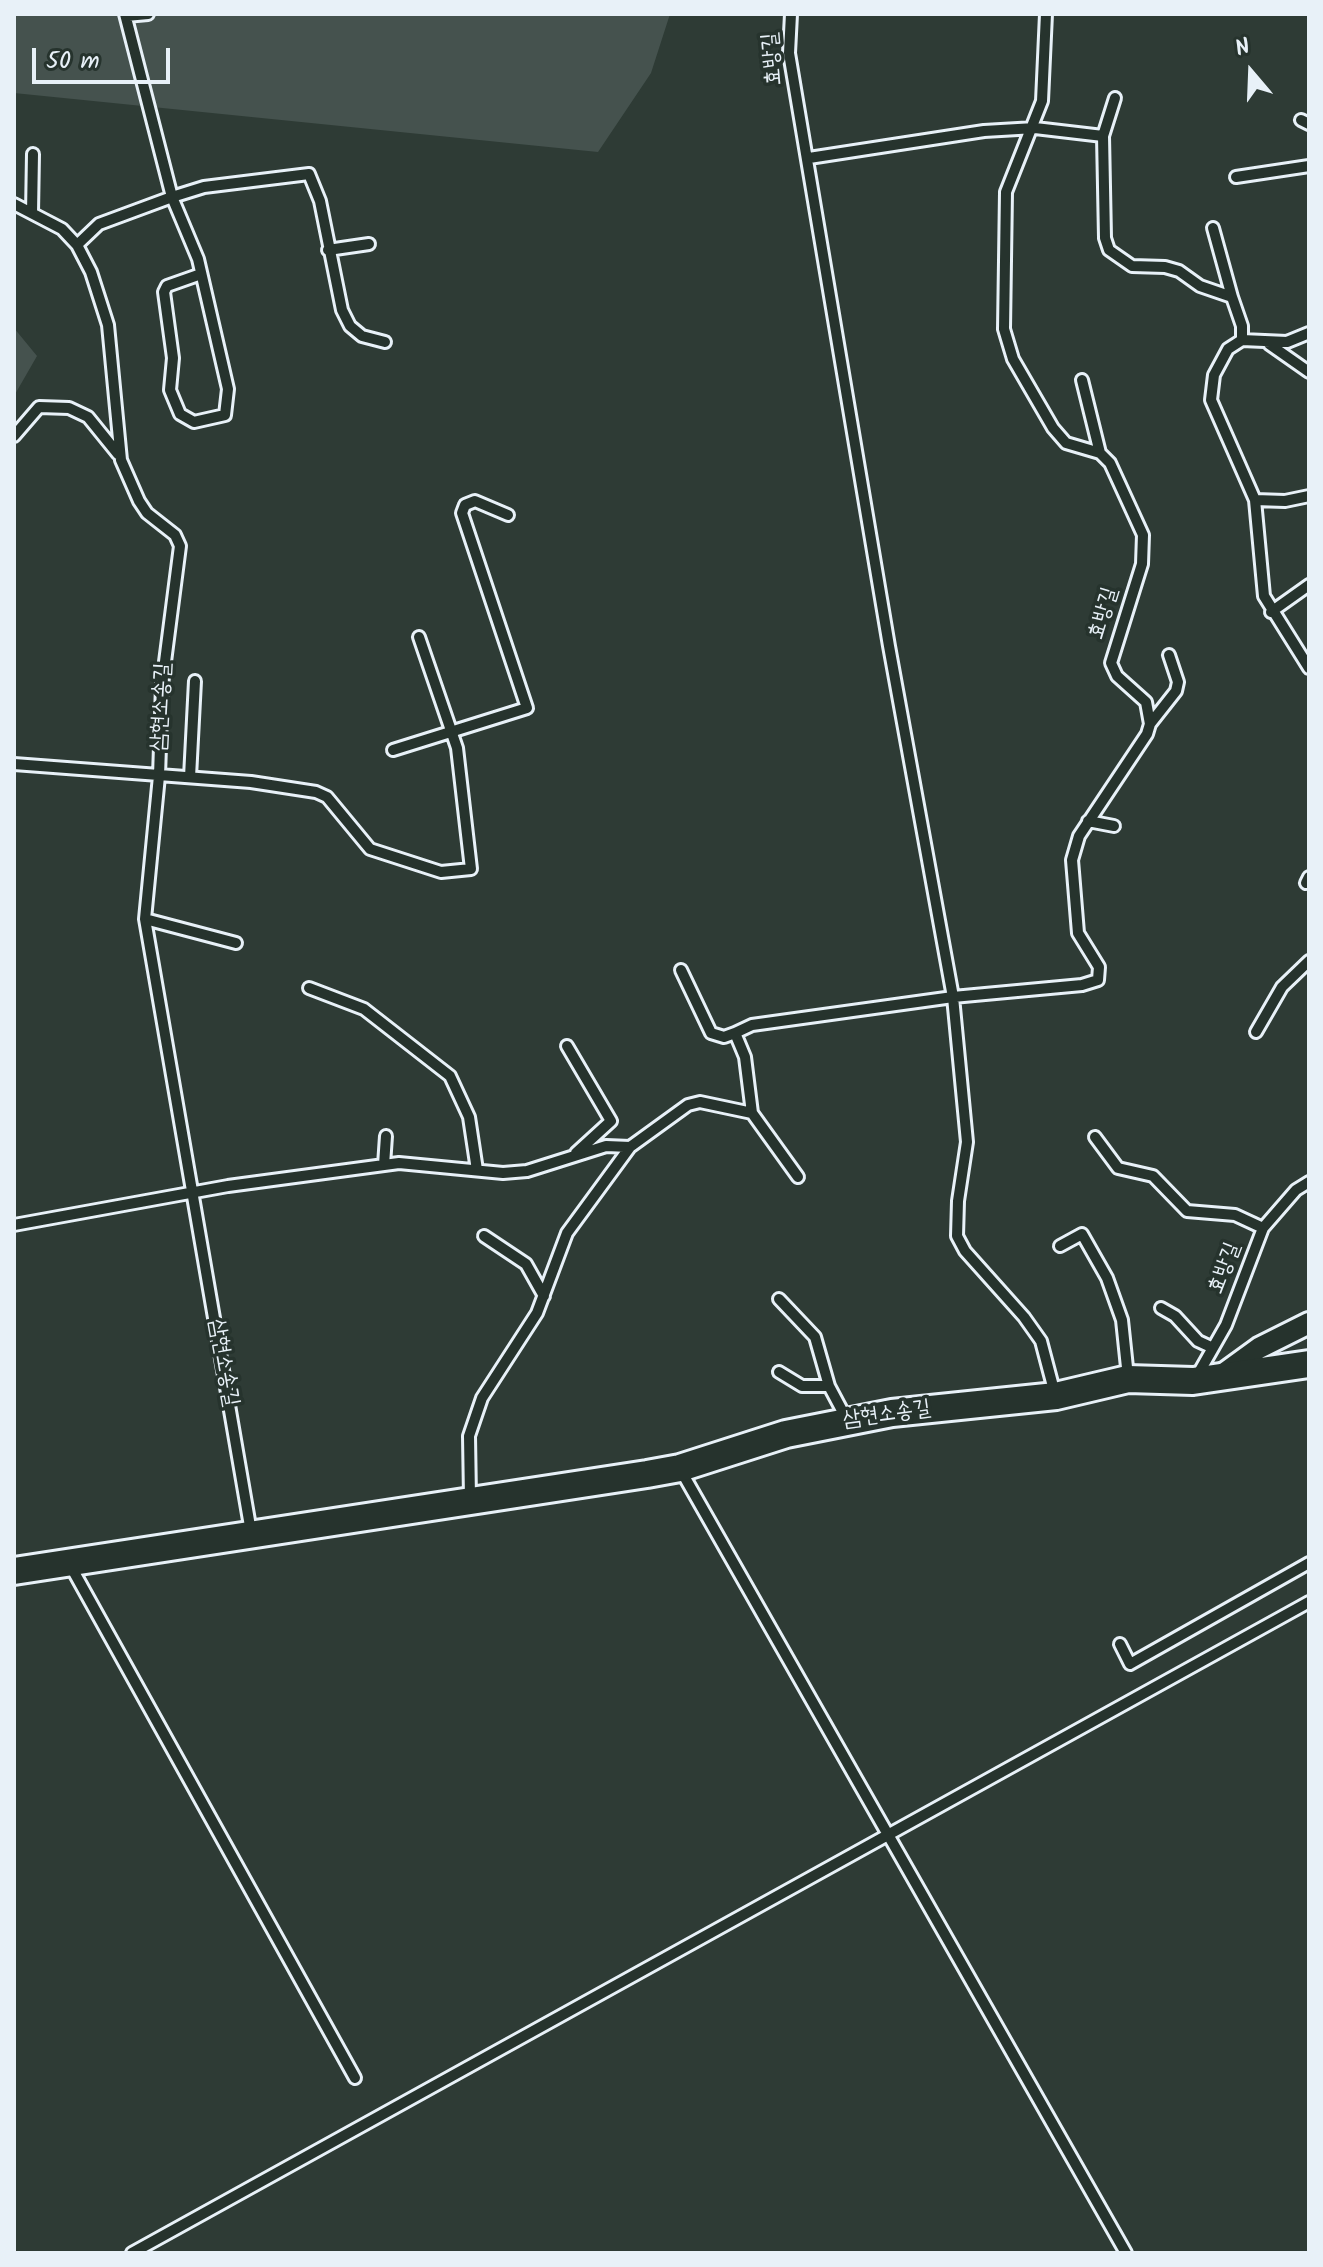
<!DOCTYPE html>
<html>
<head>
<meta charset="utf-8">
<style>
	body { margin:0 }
	#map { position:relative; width:1323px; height:2267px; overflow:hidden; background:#2e3b35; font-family:Kalam,sans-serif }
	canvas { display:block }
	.frame { position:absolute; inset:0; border:16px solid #e8f1f8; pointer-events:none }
	.north { position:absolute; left:1211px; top:32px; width:80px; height:80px; -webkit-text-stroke:6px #26332d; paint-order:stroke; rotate:341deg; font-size:22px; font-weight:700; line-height:32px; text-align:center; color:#e8f1f8 }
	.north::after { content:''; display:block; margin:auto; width:28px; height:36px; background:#e8f1f8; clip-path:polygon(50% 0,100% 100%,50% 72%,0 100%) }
	.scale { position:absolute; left:32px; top:48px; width:138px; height:36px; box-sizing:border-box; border:4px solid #e8f1f8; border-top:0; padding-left:10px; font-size:24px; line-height:28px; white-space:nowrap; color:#e8f1f8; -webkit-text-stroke:6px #26332d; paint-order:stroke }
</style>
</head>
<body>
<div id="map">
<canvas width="1323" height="2267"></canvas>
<div class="frame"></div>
<div class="north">N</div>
<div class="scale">50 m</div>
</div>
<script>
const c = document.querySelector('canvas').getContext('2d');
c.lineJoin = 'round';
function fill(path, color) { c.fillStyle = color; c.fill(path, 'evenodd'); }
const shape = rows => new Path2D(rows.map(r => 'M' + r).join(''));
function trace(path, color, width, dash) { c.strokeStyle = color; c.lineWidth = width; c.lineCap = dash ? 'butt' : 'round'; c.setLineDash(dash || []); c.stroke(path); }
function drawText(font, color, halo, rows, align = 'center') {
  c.font = font + ' Kalam,"Poor Story",sans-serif'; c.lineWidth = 7; c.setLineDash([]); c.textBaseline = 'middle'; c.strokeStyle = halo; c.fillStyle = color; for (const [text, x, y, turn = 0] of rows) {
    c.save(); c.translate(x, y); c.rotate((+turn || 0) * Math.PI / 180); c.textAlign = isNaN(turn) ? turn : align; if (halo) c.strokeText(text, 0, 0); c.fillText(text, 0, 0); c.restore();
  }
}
fill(shape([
	[14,14,670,14,651,73,598,152,14,93],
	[14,328,37,356,14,396]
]), '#45524e');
const service = shape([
	[125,14,172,197,198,259,228,389,225,415,194,422,180,414,170,390,173,358,164,292,167,286,201,274],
	[791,14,789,53,889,646,953,997,967,1142,958,1201,957,1236,965,1251,1024,1317,1041,1341,1055,1394],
	[126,16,148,14],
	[1301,120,1309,124],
	[1103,136,1115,98],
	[809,158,984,131,1035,128,1103,136,1105,238,1109,250,1132,266,1165,267,1179,271,1200,286,1232,297,1242,326,1242,340],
	[1236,177,1309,166],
	[14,204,62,229,77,245,91,272,108,325,121,460,139,501,147,513,175,535,180,546,162,685,159,776,145,919,251,1532],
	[32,213,33,154],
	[1213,228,1232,297],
	[77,245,99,224,172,197,204,187,309,174,320,201,342,310,350,326,362,336,385,342],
	[328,250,369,244],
	[1309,333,1287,342,1242,340,1228,349,1214,375,1211,400,1255,500,1264,596,1309,668],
	[1269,344,1309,372],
	[1082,380,1100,453],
	[14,436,39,407,69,408,88,417,118,454],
	[1255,500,1285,501,1309,496],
	[1271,612,1309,585],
	[1150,724,1176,691,1178,682,1169,655],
	[393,750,527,708,462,513,465,505,475,501,508,515],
	[14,764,251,782,316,792,327,797,370,849,441,872,471,869,457,748,419,637],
	[190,777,195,681],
	[1088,821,1114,826],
	[1306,883,1309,877],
	[145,919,236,943],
	[681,970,711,1033,724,1037,735,1033],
	[309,988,364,1009,450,1076,469,1117,477,1170],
	[1256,1032,1282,987,1309,961],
	[567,1046,611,1121,576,1153],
	[752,1113,798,1177],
	[1095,1137,1118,1168,1153,1176,1187,1211,1235,1215,1263,1228],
	[384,1165,386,1136],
	[14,1225,228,1186,399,1163,503,1173,527,1171,606,1146,630,1147,688,1105,700,1102,752,1113,745,1057,735,1033,752,1025,953,997,1082,985,1098,980,1099,967,1078,933,1072,860,1079,836,1147,734,1150,724,1146,702,1117,676,1111,663,1142,564,1143,535,1110,463,1100,453,1066,443,1053,428,1013,359,1004,329,1006,192,1042,101,1046,14],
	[484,1236,526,1264,544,1296],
	[1060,1246,1082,1234,1107,1278,1122,1320,1128,1377],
	[779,1299,815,1337,829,1386,846,1418],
	[1161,1308,1175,1316,1198,1341,1213,1348],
	[779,1372,802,1386,829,1386],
	[1197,1376,1226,1325,1263,1228,1296,1190,1309,1182],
	[680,1469,1126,2253],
	[470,1498,469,1436,482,1398,537,1313,567,1233,630,1147],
	[70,1565,355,2078],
	[1120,1644,1130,1664,1309,1563],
	[132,2253,1309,1602]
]);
const minor = shape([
	[1219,1377,1259,1348,1309,1323]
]);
const tertiary = shape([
	[14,1571,647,1474,680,1468,786,1434,892,1413,1056,1396,1128,1379,1193,1381,1309,1364]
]);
trace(service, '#e8f1f8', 16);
trace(minor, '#e8f1f8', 26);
trace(tertiary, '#e8f1f8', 32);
trace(service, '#26332d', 10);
trace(minor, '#26332d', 20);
trace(tertiary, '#26332d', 26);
drawText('22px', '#e8f1f8', '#26332d', [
	["효방길",774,59,-95],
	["효방길",1105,614,-73],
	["삼현소송길",163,707,-87],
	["효방길",1226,1269,-69],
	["삼현소송길",222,1363,80],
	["삼현소송길",887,1416,-8]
]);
</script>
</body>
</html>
